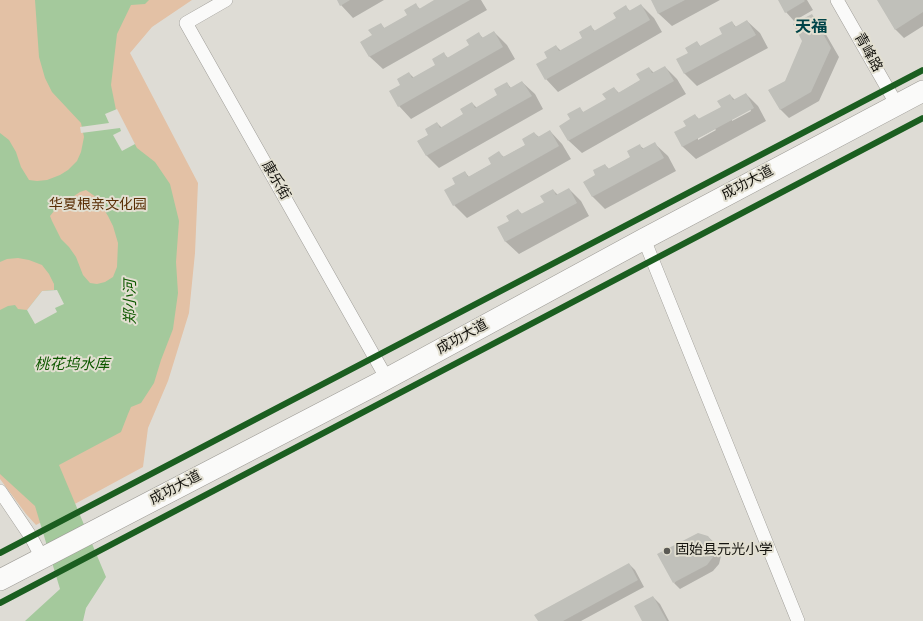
<!DOCTYPE html>
<html>
<head>
<meta charset="utf-8">
<style>
	body { margin:0 }
	canvas { display:block; background:#dedcd5 }
</style>
</head>
<body>
<canvas width="923" height="621"></canvas>
<script>
const c = document.querySelector('canvas').getContext('2d');
c.lineJoin = 'round';
function fill(path, color) { c.fillStyle = color; c.fill(path, 'evenodd'); }
const shape = rows => new Path2D(rows.map(r => 'M' + r).join(''));
function trace(path, color, width, dash) { c.strokeStyle = color; c.lineWidth = width; c.lineCap = dash ? 'butt' : 'round'; c.setLineDash(dash || []); c.stroke(path); }
function drawText(font, color, halo, rows, align = 'center') {
  c.font = font + ' Overpass,"Noto Sans SC",sans-serif'; c.lineWidth = 4; c.setLineDash([]); c.textBaseline = 'middle'; c.strokeStyle = halo; c.fillStyle = color; for (const [text, x, y, turn = 0] of rows) {
    c.save(); c.translate(x, y); c.rotate((+turn || 0) * Math.PI / 180); c.textAlign = isNaN(turn) ? turn : align; if (halo) c.strokeText(text, 0, 0); c.fillText(text, 0, 0); c.restore();
  }
}
fill(shape([
	[0,0,192,0,152,27,130,53,198,183,195,253,189,313,168,381,148,428,143,467,36,525,26,514,0,479]
]), '#e3c1a5');
fill(shape([
	[35,0,149,0,145,4,131,5,117,34,111,85,116,110,137,148,155,162,170,184,179,221,176,262,178,293,173,329,161,360,154,383,141,403,131,407,128,414,121,432,59,465,106,577,86,608,83,621,25,621,60,589,35,506,0,474,0,310,8,306,15,305,18,309,27,310,42,291,54,290,54,284,49,274,42,265,29,260,18,258,7,259,0,262,0,133,9,140,16,152,21,167,29,180,37,181,47,180,60,175,68,170,77,161,81,152,84,137,81,123,52,92,45,78,39,57],
	[86,190,96,197,108,216,113,226,118,243,117,267,113,277,105,282,97,284,90,283,83,275,76,257,69,247,61,239,52,221,50,216,54,211,60,204,68,200,80,192]
]), '#a4c99c');
fill(shape([
	[117,109,135,144,122,151,113,135,121,131,120,128,81,133,80,127,109,123,105,114],
	[57,290,64,304,55,308,57,312,35,324,27,310,42,291]
]), '#dedcd5');
fill(shape([
	[338,0,384,0,353,18,341,5],
	[436,0,481,0,487,10,383,69,370,57,362,42,373,36,381,24,385,29,408,16,415,4,420,9],
	[652,0,720,0,672,26,659,14],
	[779,0,807,0,813,10,794,21,786,12],
	[878,0,923,0,923,26,904,38,895,29],
	[641,5,654,18,662,32,558,92,546,79,548,58,556,46,561,51,583,38,591,27,595,31,618,19,626,7,630,11],
	[812,15,820,24,839,57,819,101,789,118,780,109,786,81,804,41],
	[747,21,760,33,768,48,697,86,685,74,677,60,689,53,697,42,701,47,724,35,732,22,736,27],
	[494,32,507,45,515,59,411,119,399,106,401,85,409,73,414,78,437,65,444,54,448,58,471,46,479,34,483,38],
	[665,67,677,79,686,94,582,153,569,141,561,126,572,120,579,108,584,113,607,100,614,88,619,93,641,80,649,68,654,73],
	[522,82,535,94,543,109,439,168,427,156,418,141,429,135,437,123,442,128,465,115,472,103,477,108,499,95,507,83,511,88],
	[746,94,758,106,766,121,696,159,683,147,675,133,687,126,695,115,700,120,722,108,730,95,735,100],
	[750,109,751,111,732,121,732,119],
	[715,129,716,130,698,140,698,138],
	[550,131,562,144,571,159,467,218,454,205,457,184,465,172,469,177,492,164,499,153,504,157,526,145,534,133,539,137],
	[655,144,668,156,676,171,605,209,592,196,597,176,605,165,609,169,631,157,639,145,644,149],
	[569,189,581,201,589,216,519,254,506,242,499,228,511,221,518,210,523,215,545,203,553,190,558,195],
	[708,537,715,543,718,548,721,556,719,564,713,571,680,589,674,583],
	[629,564,635,570,644,587,581,621,539,621],
	[653,597,660,604,669,621,643,621]
]), '#0003');
fill(shape([
	[337,0,350,0,340,6],
	[434,0,470,0,369,57,360,42,372,35,368,30,381,23,384,28,407,15,404,10,416,3,419,9],
	[651,0,685,0,658,14],
	[778,0,804,0,805,1,785,13],
	[877,0,923,0,923,12,895,30],
	[641,4,650,20,545,80,536,64,547,58,544,52,556,45,559,51,582,38,579,32,591,25,594,31,616,18,613,13,626,5,629,11],
	[812,14,831,48,811,92,780,110,768,90,785,81,802,41,793,24],
	[747,20,756,35,684,74,676,59,688,53,685,48,697,41,700,46,722,34,719,28,732,21,735,27],
	[494,31,503,47,398,107,389,91,400,85,397,79,409,72,412,78,435,65,432,59,444,52,447,58,469,45,466,40,479,32,482,38],
	[665,66,674,81,568,141,559,126,570,119,567,114,580,107,583,112,606,99,602,94,614,87,618,93,640,80,636,74,649,67,652,73],
	[522,81,532,96,426,156,417,141,428,135,425,129,437,122,440,128,463,114,460,109,472,102,475,108,497,95,494,89,507,82,510,88],
	[746,93,754,108,682,147,674,132,686,126,683,121,695,114,698,119,721,107,717,101,730,94,733,100],
	[550,130,559,146,453,206,444,190,455,184,452,178,465,171,468,177,491,164,488,158,499,151,503,157,525,145,522,139,534,132,538,137],
	[655,142,664,158,592,197,583,182,595,175,593,170,605,164,608,169,630,157,627,151,640,144,642,149],
	[569,188,577,203,505,242,497,227,509,221,506,216,518,209,521,214,544,202,540,196,553,189,556,195],
	[698,533,708,536,712,541,715,549,713,557,707,565,673,583,657,554],
	[629,563,638,580,563,621,538,621,534,615],
	[653,596,667,621,642,621,634,606]
]), '#c0c0ba');
const street = shape([
	[226,0,186,23,387,379],
	[837,0,897,105],
	[644,239,798,621],
	[0,491,31,537,42,558]
]);
const primary = shape([
	[0,580,377,384,644,239,923,91]
]);
trace(street, '#9f9d98', 14);
trace(primary, '#9f9d98', 22);
trace(street, '#fafaf9', 13);
trace(primary, '#fafaf9', 21);
trace(shape([
	[0,553,923,70],
	[0,603,923,118]
]), '#1b5e20', 6);
for (const [x, y, r, color] of [
	[667,551,4,"#5b5a54"]
]) { const dot = new Path2D(); dot.arc(x, y, r, 0, 2 * Math.PI); c.fillStyle = color; c.fill(dot); trace(dot, '#e2dfd1', 1.5); }
drawText('14px', '#15140f', '#e2dfd1', [
	["青峰路",867,53,61],
	["康乐街",275,181,60],
	["成功大道",748,184,-28],
	["成功大道",463,338,-29],
	["成功大道",176,489,-28]
]);
drawText('14px', '#592e05', '#e2dfd1', [
	["华夏根亲文化园",98,206]
]);
drawText('14px', '#15140f', '#e2dfd1', [
	["固始县元光小学",675,551]
], 'left');
drawText('italic 15px', '#0f5900', '#e2dfd1', [
	["郑小河",132,302,-90],
	["桃花坞水库",72,366]
]);
drawText('bold 16px', '#004449', '#e2dfd1', [
	["天福",811,29]
]);
</script>
</body>
</html>
